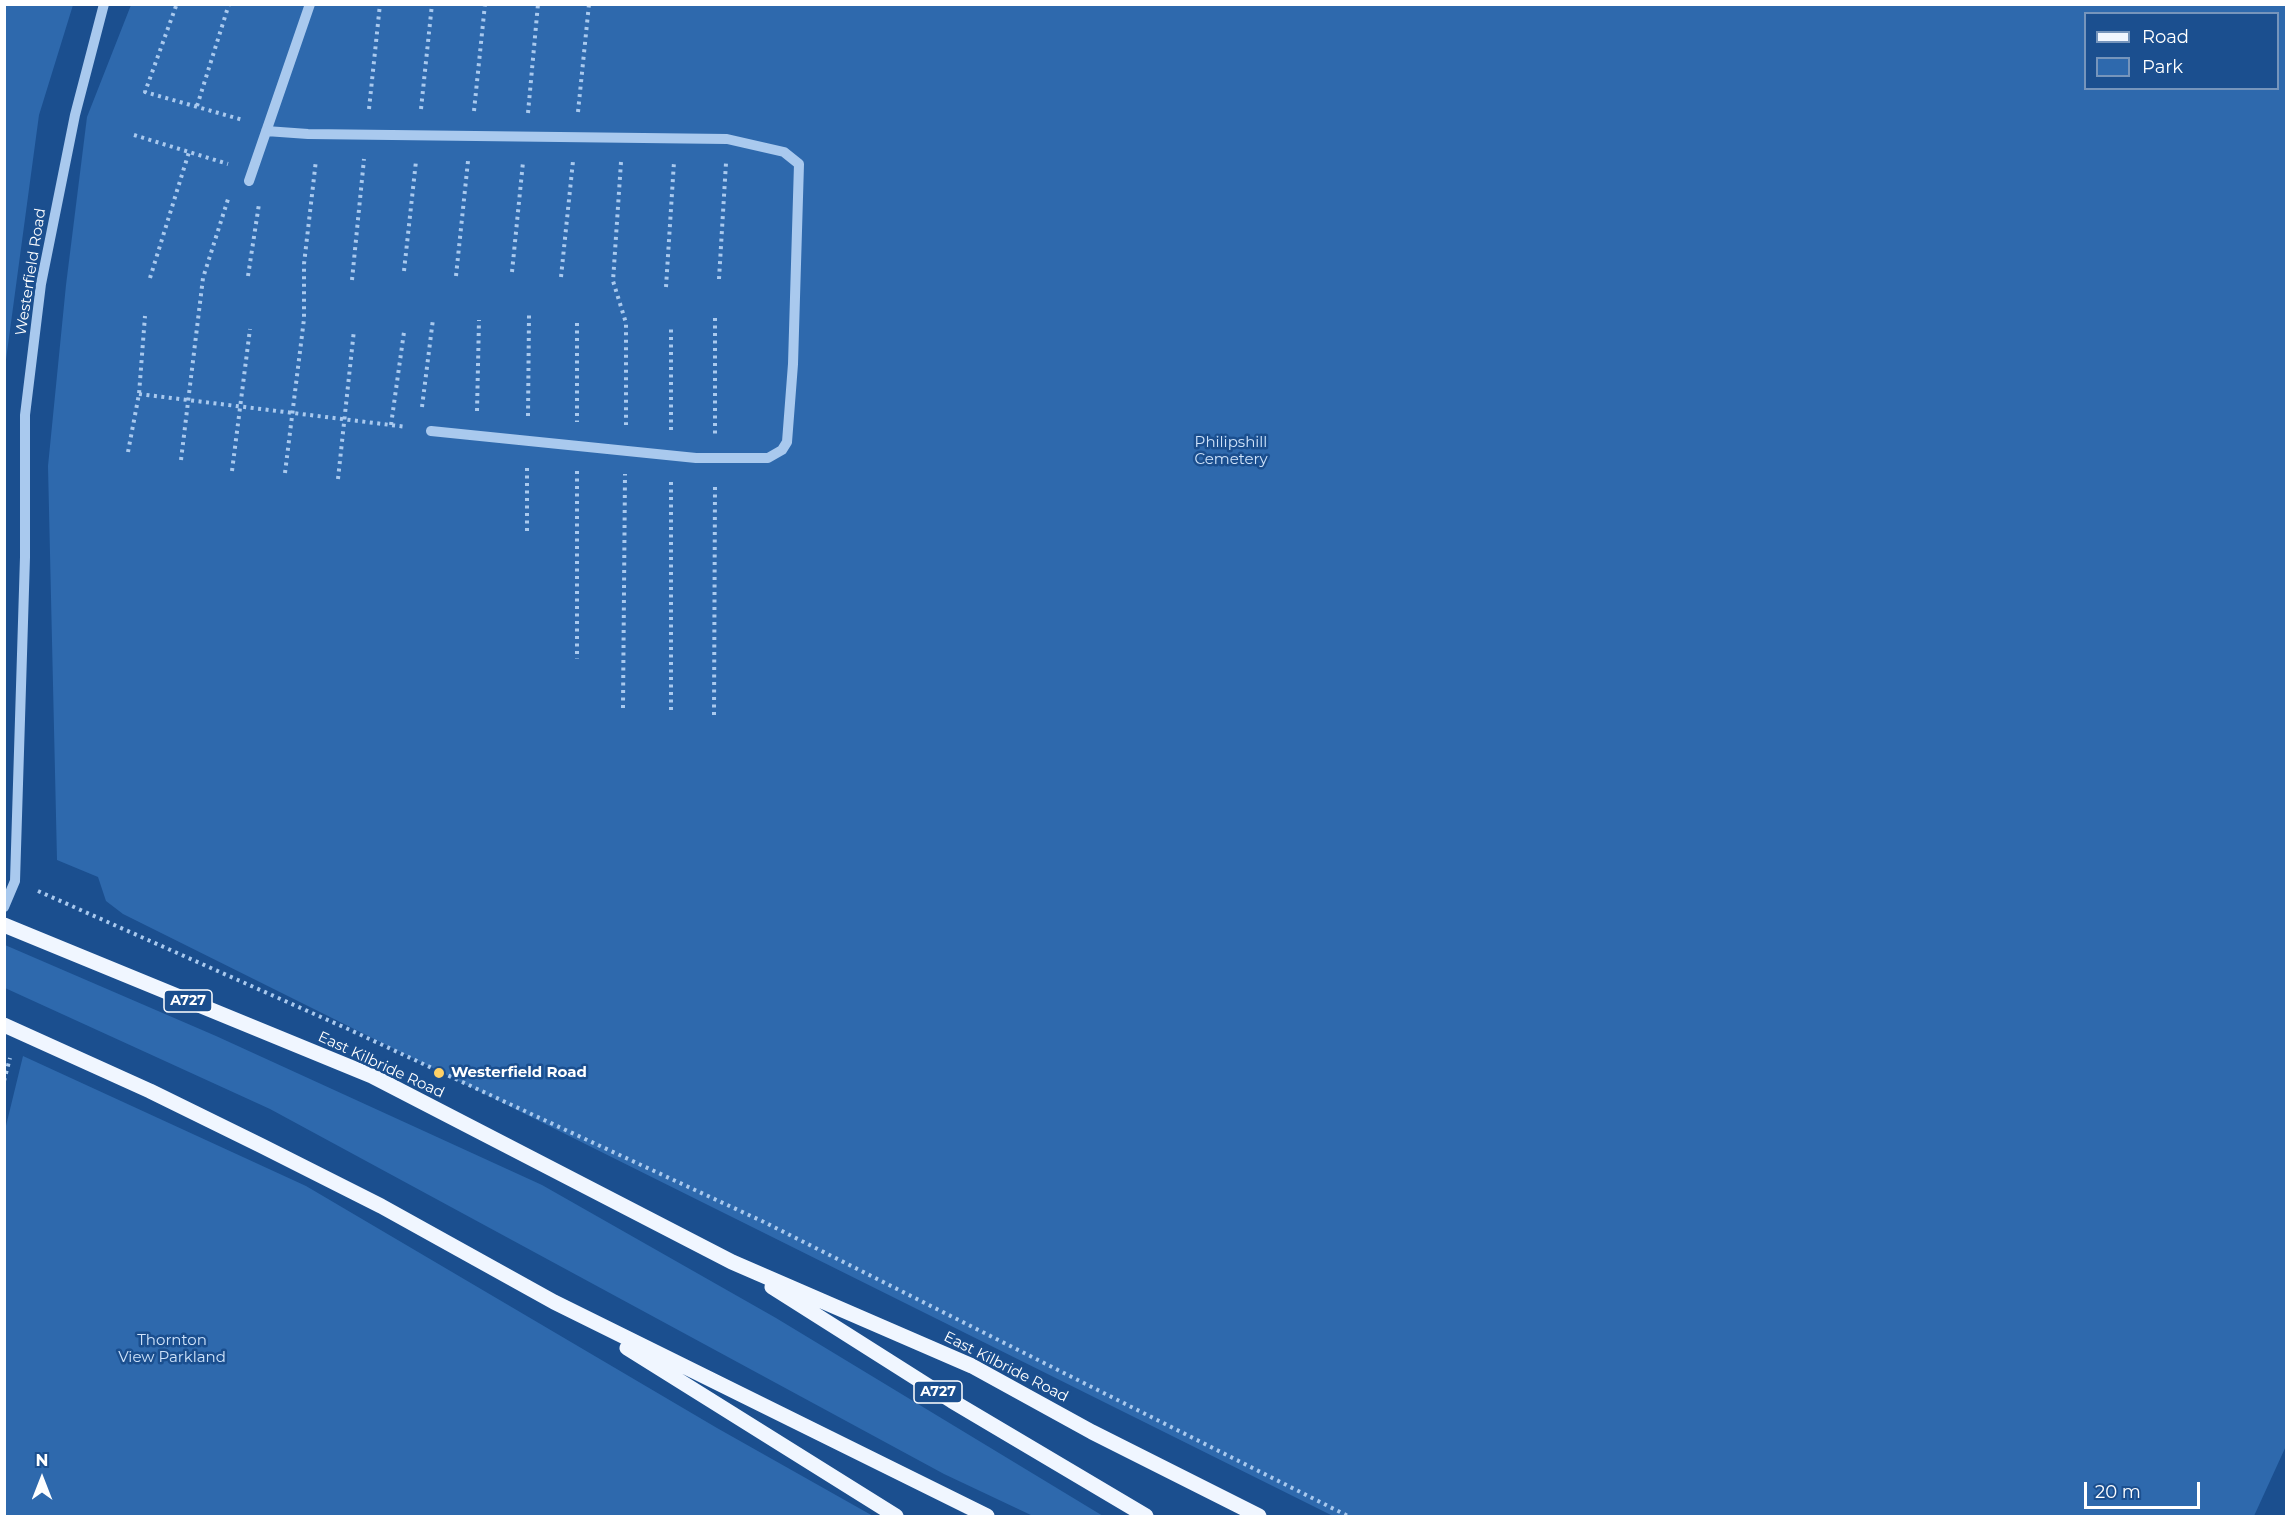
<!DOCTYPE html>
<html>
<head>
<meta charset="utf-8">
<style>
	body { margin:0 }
	#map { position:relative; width:2291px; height:1521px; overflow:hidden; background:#1b4f8f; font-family:Montserrat,sans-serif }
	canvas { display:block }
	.frame { position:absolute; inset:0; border:6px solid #fff; pointer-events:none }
	.legend { position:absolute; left:2084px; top:12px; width:195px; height:78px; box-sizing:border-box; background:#1b4f8f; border:2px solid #7695bc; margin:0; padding:8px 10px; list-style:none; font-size:18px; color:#fff }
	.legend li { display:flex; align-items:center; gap:12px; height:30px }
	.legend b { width:30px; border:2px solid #7695bc }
	.north { position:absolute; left:12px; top:1449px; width:60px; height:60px; -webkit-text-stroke:4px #1b4f8f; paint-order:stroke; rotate:0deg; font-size:16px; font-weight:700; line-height:24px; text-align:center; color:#fff }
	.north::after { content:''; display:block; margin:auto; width:21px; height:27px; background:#fff; clip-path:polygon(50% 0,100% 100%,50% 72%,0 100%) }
	.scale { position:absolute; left:2084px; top:1482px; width:116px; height:27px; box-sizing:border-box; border:3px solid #fff; border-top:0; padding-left:8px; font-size:18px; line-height:21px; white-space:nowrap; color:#fff; -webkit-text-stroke:4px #1b4f8f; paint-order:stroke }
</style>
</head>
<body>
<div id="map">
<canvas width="2291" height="1521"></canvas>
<div class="frame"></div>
<ul class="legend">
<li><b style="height:8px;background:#f0f6ff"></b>Road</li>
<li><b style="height:16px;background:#2e69ad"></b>Park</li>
</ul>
<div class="north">N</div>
<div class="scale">20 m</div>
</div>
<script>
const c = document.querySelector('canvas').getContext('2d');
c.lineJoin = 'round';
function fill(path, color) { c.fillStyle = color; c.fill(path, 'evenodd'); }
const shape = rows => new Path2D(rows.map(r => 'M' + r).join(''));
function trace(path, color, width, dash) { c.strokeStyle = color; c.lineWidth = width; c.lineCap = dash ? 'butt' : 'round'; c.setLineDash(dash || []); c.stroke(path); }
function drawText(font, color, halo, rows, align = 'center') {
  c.font = font + ' Montserrat,sans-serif'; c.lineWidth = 5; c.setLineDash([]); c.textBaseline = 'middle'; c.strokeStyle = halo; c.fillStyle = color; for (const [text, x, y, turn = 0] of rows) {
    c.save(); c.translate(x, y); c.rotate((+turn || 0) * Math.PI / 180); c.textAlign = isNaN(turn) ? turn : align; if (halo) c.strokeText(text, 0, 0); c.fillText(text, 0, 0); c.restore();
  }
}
fill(shape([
	[5,4,73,5,39,115,5,367],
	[131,5,2286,5,2286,1446,2254,1516,1333,1516,123,914,106,901,98,877,57,860,48,466,66,285,87,117],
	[2086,14,2278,14,2278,88,2086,88],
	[5,945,216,1036,542,1185,776,1318,1103,1516,1033,1516,944,1474,270,1109,5,988],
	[23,1056,306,1186,717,1428,873,1516,5,1516,4,1134]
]), '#2e69ad');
trace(shape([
	[176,6,145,92,243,120],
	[197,106,229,4],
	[369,109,380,4],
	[421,109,432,4],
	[474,111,485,4],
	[578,112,589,4],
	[528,113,538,4],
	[134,135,228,164],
	[621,162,613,281,626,323,626,425],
	[404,271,416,161],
	[512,272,523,162],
	[248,276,259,204],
	[456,276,468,161],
	[561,277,573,161],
	[150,278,189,152],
	[719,279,726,163],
	[352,280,364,159],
	[666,287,674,162],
	[715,318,715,434],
	[577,323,577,422],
	[139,394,407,427],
	[422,407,433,319],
	[477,411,479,320],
	[528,416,529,315],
	[391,425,404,332],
	[671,430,671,325],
	[128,452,139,394,145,316],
	[181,460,203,278,229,196],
	[232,471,250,329],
	[577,471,577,659],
	[285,473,304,319,304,264,316,160],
	[338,479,354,330],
	[527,531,527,466],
	[623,708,625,474],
	[671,710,671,479],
	[714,715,715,484],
	[38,891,348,1029,764,1222,1348,1516],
	[4,1081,10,1058]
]), '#a9c9ee', 4, [3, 4.5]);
trace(shape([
	[266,131,308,134,727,139,784,152,799,164,793,364,787,442,782,450,768,458,696,458,431,431],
	[249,181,310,4],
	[4,907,15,881,25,557,25,415,41,284,75,115,104,4]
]), '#a9c9ee', 10);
trace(shape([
	[4,925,372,1076,732,1262,972,1366,1092,1432,1259,1516],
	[4,1025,150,1091,262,1146,381,1206,554,1302,987,1516],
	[772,1287,952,1401,1146,1516],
	[627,1348,896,1516]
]), '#f0f6ff', 15);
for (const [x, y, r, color] of [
	[439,1073,6,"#ffd166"]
]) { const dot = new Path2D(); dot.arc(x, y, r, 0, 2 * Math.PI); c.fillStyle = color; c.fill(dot); trace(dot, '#1b4f8f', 2); }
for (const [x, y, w] of [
	[188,1001,48],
	[938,1392,48]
]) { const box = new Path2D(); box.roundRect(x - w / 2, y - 11, w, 22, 4.5); c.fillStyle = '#1b4f8f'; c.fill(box); trace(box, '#fff', 1.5); }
drawText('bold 14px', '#fff', null, [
	["A727",188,1001],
	["A727",938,1392]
]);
drawText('15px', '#fff', '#1b4f8f', [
	["Westerfield Road",31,272,-81],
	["East Kilbride Road",381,1065,25],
	["East Kilbride Road",1006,1367,27]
]);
drawText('15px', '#cfe3fa', '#1b4f8f', [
	["Philipshill",1231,443],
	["Cemetery",1231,460],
	["Thornton",172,1341],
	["View Parkland",172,1358]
]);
drawText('bold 15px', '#fff', '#1b4f8f', [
	["Westerfield Road",451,1073]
], 'left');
</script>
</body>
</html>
